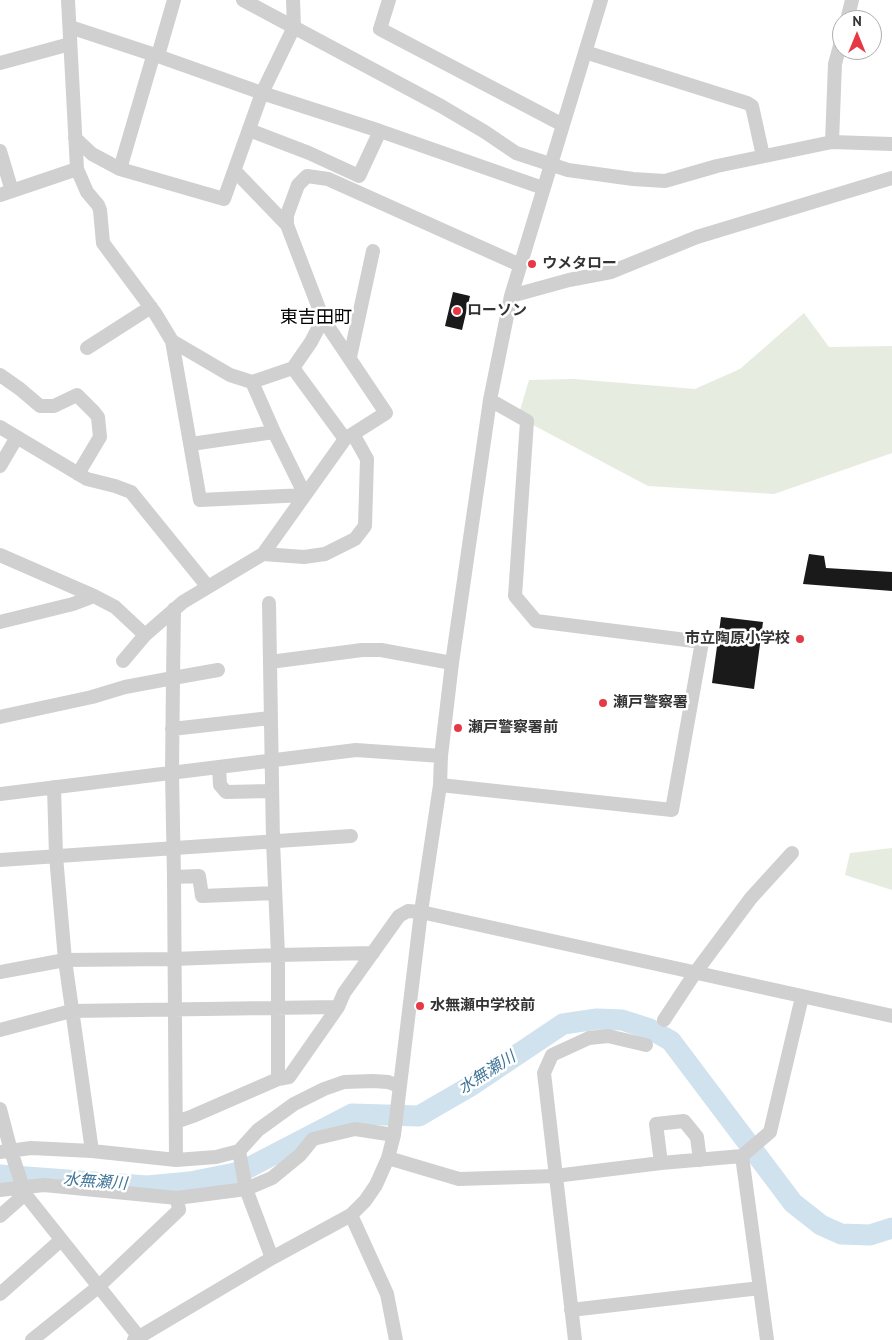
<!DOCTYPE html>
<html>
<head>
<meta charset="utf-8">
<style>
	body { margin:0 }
	#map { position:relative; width:892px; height:1340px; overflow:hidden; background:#fff; font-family:"PT Sans",sans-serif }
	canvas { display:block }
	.north { position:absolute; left:832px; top:10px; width:50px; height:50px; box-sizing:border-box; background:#fff; border:1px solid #adadad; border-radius:50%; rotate:0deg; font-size:14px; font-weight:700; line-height:20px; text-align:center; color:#333 }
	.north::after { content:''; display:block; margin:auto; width:18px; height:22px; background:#e63946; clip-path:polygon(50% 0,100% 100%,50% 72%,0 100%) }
</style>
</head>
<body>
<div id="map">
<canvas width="892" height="1340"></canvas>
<div class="north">N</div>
</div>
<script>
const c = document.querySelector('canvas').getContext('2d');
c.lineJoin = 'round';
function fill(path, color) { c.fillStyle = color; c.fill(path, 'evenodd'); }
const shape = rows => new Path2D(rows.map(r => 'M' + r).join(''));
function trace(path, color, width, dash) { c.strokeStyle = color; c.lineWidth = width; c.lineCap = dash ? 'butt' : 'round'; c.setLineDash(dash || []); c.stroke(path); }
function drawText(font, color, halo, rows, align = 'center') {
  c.font = font + ' "PT Sans","Noto Sans JP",sans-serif'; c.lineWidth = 5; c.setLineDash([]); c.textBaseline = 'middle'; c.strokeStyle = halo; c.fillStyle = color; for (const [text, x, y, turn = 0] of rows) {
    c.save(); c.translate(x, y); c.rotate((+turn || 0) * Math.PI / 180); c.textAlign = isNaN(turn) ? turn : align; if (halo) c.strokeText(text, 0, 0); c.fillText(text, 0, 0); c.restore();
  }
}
fill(shape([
	[804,313,829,347,892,346,892,453,774,494,648,486,518,417,529,380,574,379,695,389,740,369],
	[892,848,892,890,845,875,850,853]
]), '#e6ecdf');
trace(shape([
	[0,1175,147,1186,190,1182,235,1173,248,1168,352,1114,419,1116,469,1087,563,1024,597,1019,622,1020,650,1029,671,1041,793,1203,821,1225,841,1234,870,1235,892,1228]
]), '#cfe2ee', 21);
fill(shape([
	[453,292,470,296,462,330,445,326],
	[809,554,824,556,826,568,892,572,892,591,803,584],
	[721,617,763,622,754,689,712,683]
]), '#1a1a1a');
trace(shape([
	[68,0,77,169,87,192,98,205,100,210,103,243,155,313,172,341,230,375,252,382,293,368,311,342,323,319],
	[243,0,441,106,485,132,516,153,568,170,633,179,665,181,717,166,832,142,892,144],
	[389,0,380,29,563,125],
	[847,20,852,0],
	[70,27,155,55,262,93,380,131,543,188],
	[585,52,747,103,752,106,763,156],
	[0,63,70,44],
	[249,130,309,153,359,176,380,131],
	[75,138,92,154,120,169,224,199,262,93,294,27,293,0],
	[832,142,835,64,842,38],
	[0,151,12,191],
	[120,169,152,60,159,52,174,0],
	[0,195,77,169],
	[287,225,287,215,298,185,307,176,328,179,520,265],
	[511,296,569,280,611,272,697,237,892,178],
	[172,341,200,500,305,495],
	[87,348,151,307],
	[350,357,373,251],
	[293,368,345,439],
	[0,375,20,389,40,406,54,406,77,395,94,412,98,417,100,437,78,474],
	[252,382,274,432,305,495],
	[0,427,87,479,115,486,131,492,208,587],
	[191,444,274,432],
	[0,466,17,437],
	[263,554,304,557,325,554,355,539,365,526,367,459,353,434],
	[0,555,94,596,115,607,145,635,183,602,263,554,345,439,386,413,323,319,287,225,235,171],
	[174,609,173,678,218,670],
	[0,622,73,604,94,596],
	[123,661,145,635],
	[270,662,362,650,381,650,452,663],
	[0,717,92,697,125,687,173,678,172,773,174,877,176,1160],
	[172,729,270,718],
	[219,767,220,785,226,792,272,791],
	[440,785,672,810,702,642,536,621,515,596,527,421,490,400],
	[0,794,356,750,441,756],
	[0,860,351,836],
	[174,877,199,876,202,896,275,893],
	[0,972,65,960,56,856,54,787],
	[664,1020,695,973,751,898,792,853],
	[0,1030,71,1011,338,1007,344,993,399,916,408,911,421,912,892,1016],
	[278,1079,289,1077,338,1007],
	[0,1109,11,1151,25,1194,139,1337],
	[176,1122,193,1116,278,1079,278,955,373,953],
	[92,1151,65,960,174,959,278,955,273,841,269,603],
	[239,1151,246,1189,272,1258],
	[0,1152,31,1148,92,1151,176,1160,216,1157,239,1151,258,1130,294,1104,324,1089,344,1082,373,1081,388,1082,399,1086],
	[742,1156,767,1340],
	[388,1158,459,1179,555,1176,661,1163,742,1156,770,1132,802,997],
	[661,1163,656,1124,684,1121,697,1137,700,1160],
	[0,1190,44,1185,177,1198,246,1189,272,1178,300,1155,313,1139,355,1129,394,1135],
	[351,1215,387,1294,396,1340],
	[0,1216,25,1194],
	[0,1294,61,1240],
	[571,1310,760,1288],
	[32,1340,98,1287,179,1210,177,1198],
	[134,1340,272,1258,351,1215,365,1201,376,1185,388,1158,394,1135,421,912,440,785,441,756,452,663,490,400,511,296,601,0],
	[575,1340,544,1073,552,1055,589,1038,608,1036,646,1045]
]), '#d0d0d0', 14);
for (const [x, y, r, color] of [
	[532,264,5,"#e63946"],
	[457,311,5,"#e63946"],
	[800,639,5,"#e63946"],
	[603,703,5,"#e63946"],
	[458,728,5,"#e63946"],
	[420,1006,5,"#e63946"]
]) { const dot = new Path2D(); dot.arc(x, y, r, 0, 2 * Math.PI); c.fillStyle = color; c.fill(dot); trace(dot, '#fff', 2); }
drawText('bold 15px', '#333', '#fff', [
	["ウメタロー",542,264],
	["ローソン",467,311],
	["市立陶原小学校",790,639,"right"],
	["瀬戸警察署",613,703],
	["瀬戸警察署前",468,728],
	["水無瀬中学校前",430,1006]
], 'left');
drawText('italic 16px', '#3f7597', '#fff', [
	["水無瀬川",487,1073,-33],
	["水無瀬川",95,1182,4]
]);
drawText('18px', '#000', '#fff', [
	["東吉田町",316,318]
]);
</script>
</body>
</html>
